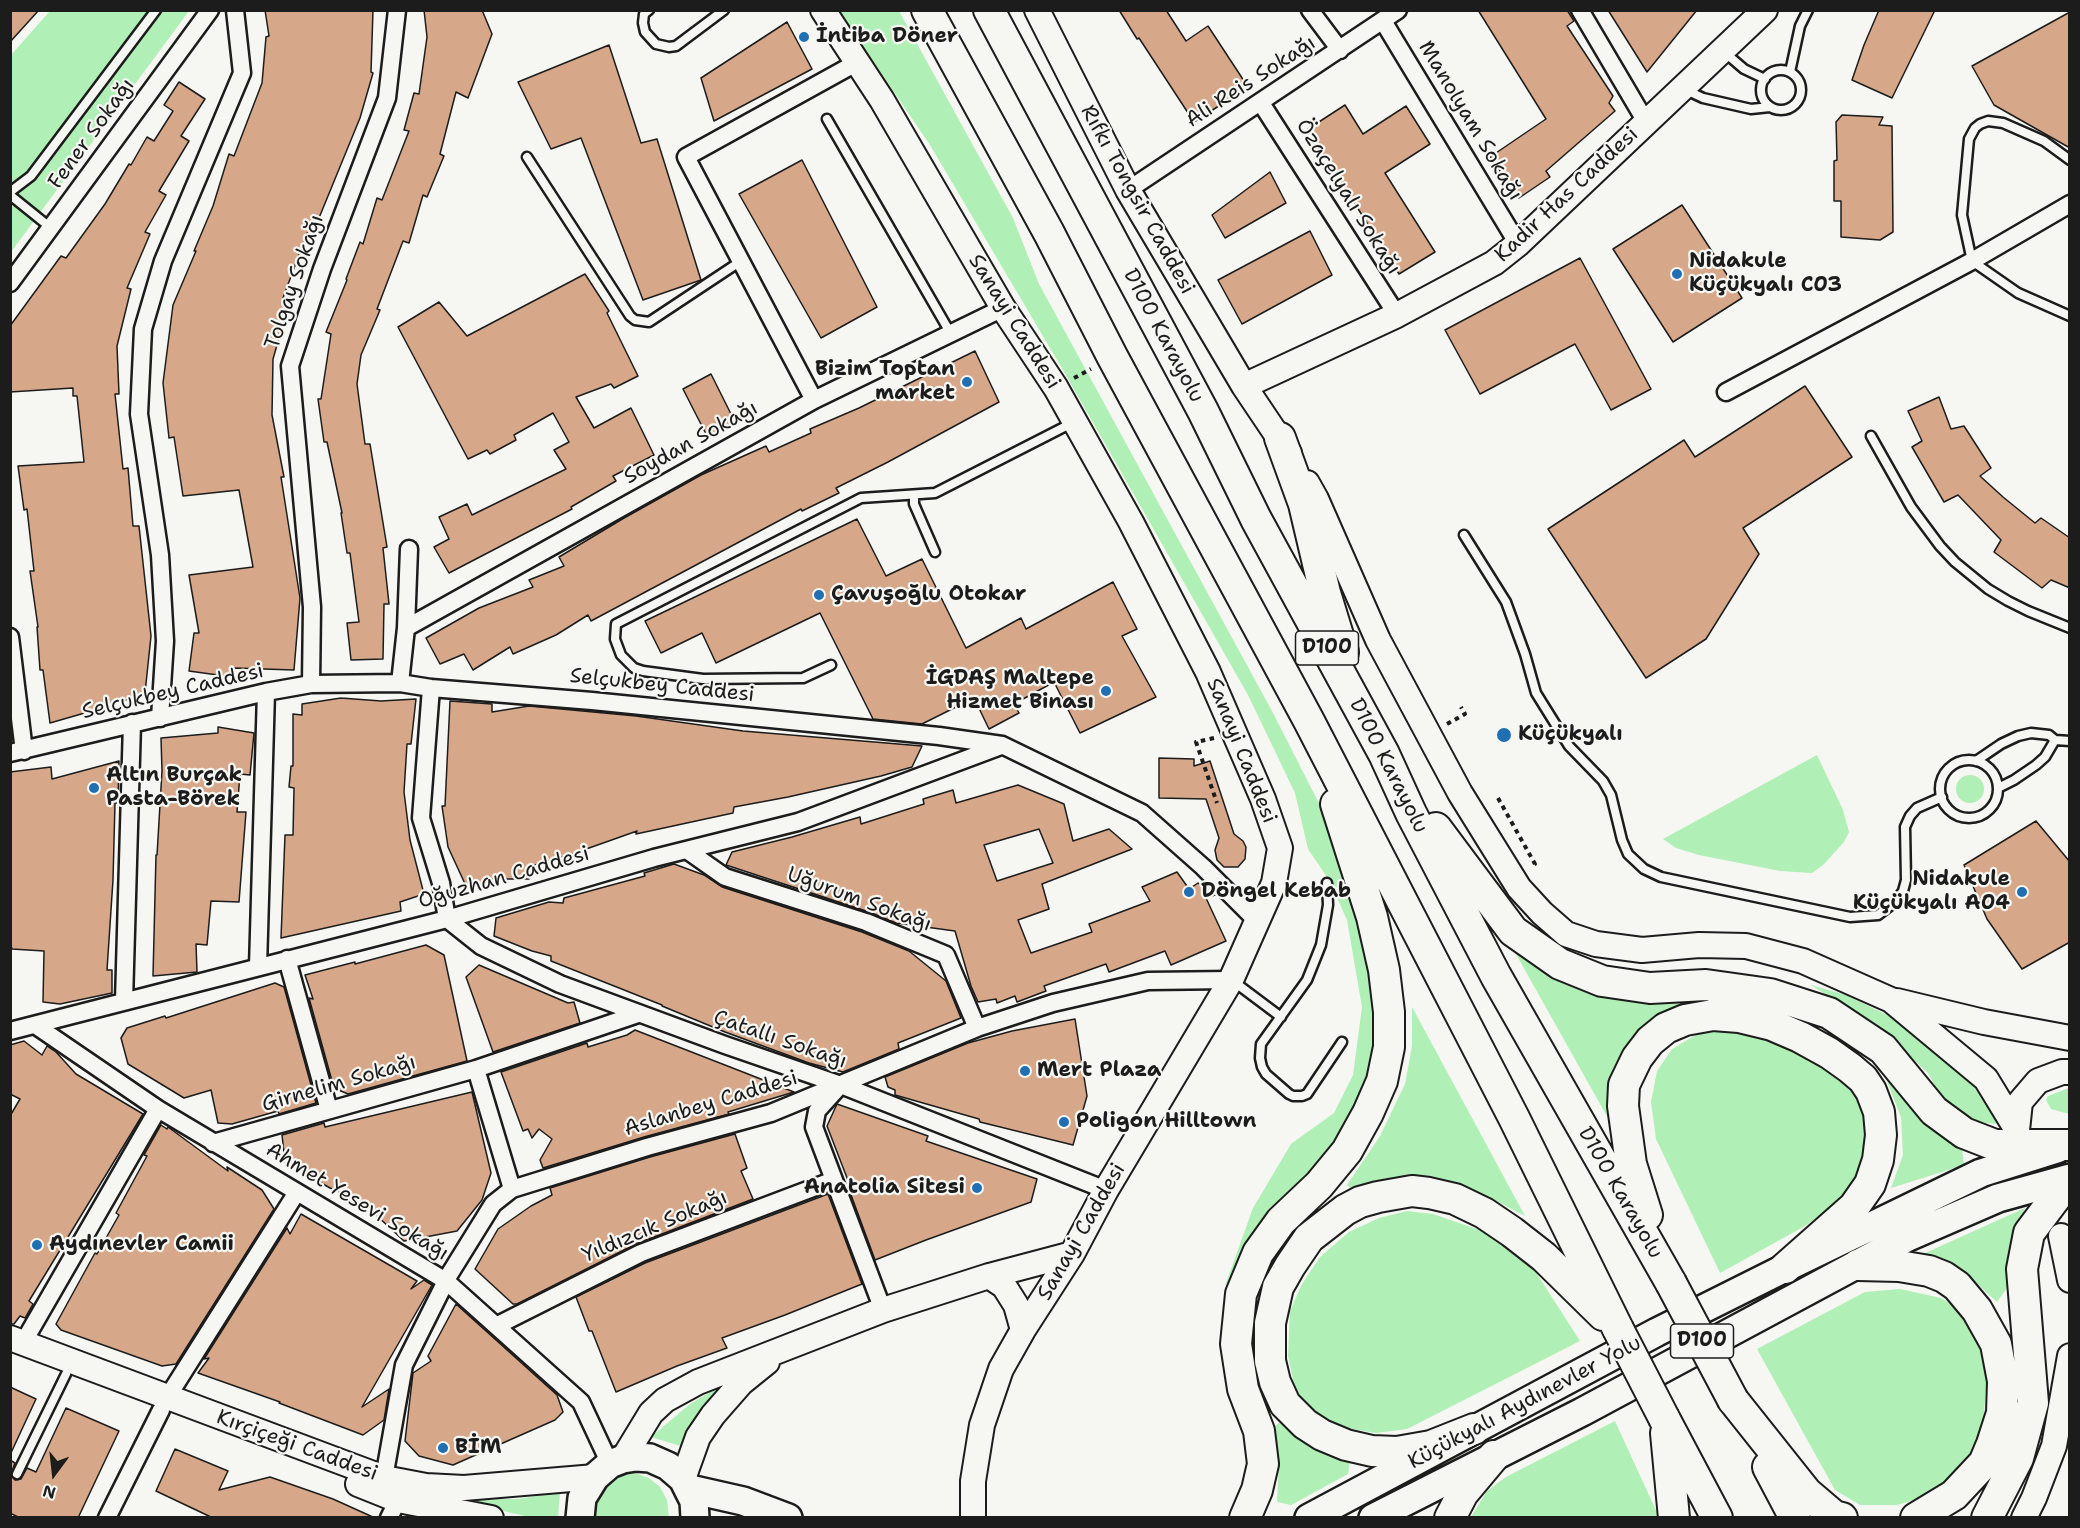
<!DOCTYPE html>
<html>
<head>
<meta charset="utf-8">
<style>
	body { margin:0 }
	#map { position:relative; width:2080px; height:1528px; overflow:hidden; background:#f6f6f2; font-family:"Shantell Sans",sans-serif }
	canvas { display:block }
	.frame { position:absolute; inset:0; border:12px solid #1c1c1c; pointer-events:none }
	.north { position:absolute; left:24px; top:1444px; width:60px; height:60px; -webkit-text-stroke:4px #f6f6f2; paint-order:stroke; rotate:195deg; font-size:16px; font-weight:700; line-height:24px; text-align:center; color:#1c1c1c }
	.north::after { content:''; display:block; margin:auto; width:21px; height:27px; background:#1c1c1c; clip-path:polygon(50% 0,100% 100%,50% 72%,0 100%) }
</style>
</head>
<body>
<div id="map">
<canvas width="2080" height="1528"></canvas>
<div class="frame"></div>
<div class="north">N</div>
</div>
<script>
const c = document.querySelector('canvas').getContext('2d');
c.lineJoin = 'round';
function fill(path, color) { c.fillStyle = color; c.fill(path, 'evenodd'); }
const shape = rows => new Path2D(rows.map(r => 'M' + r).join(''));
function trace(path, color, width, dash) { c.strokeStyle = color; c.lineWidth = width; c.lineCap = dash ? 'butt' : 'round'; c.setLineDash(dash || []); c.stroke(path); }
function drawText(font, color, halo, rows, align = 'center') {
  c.font = font + ' "Shantell Sans",sans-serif'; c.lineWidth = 4.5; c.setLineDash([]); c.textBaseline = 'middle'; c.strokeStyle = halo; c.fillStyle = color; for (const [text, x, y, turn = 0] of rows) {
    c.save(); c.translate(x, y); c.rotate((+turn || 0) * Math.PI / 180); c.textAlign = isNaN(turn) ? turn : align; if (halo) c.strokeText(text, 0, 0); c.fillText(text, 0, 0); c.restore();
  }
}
fill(shape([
	[50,11,189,11,11,252,11,55],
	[839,11,899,11,1013,218,1039,284,1272,711,1331,827,1361,911,1376,992,1378,1039,1369,1086,1345,1131,1310,1175,1267,1218,1225,1286,1253,1208,1291,1144,1334,1113,1353,1075,1362,1007,1347,920,1329,880,1308,849,1295,793,1248,695,1063,370,930,145],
	[1817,755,1843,810,1849,832,1844,842,1823,865,1812,873,1780,871,1699,855,1676,848,1663,839],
	'1956 789a14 14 0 1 1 28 0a14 14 0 1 1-28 0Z',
	[1512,947,1696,994,1701,1005,1668,1019,1613,1127],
	[1811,985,1846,995,1893,1018,1945,1059,1981,1091,2006,1125,1978,1122,1963,1115,1941,1096,1928,1073,1894,1042,1855,1013],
	[1412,1007,1525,1216,1489,1197,1457,1186,1356,1194,1347,1185,1380,1136,1405,1084,1412,1046],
	[1721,1027,1767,1032,1852,1083,1867,1109,1871,1149,1861,1179,1840,1200,1805,1226,1720,1273,1656,1139,1651,1102,1657,1071,1672,1049,1694,1036],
	[1879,1061,1961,1141,1964,1165,1891,1188,1903,1155,1901,1117],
	[2069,1088,2069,1114,2051,1109,2046,1100,2048,1096],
	[2025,1208,2011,1262,2009,1285,1997,1302,1974,1281,1923,1254],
	[1407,1211,1433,1214,1491,1234,1528,1260,1580,1341,1407,1429,1376,1433,1341,1427,1317,1413,1296,1393,1288,1356,1290,1311,1302,1284,1320,1257,1349,1232,1379,1218],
	[1900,1289,1941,1298,1970,1316,1979,1336,1987,1377,1984,1413,1978,1441,1961,1471,1931,1495,1897,1505,1860,1505,1835,1490,1757,1349,1865,1292],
	[719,1387,687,1448,651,1437,690,1404],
	[1286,1418,1350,1461,1348,1474,1291,1505,1277,1502,1279,1463,1272,1428],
	[1615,1421,1659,1517,1471,1517,1487,1491,1506,1477],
	[622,1473,635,1473,649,1478,660,1487,667,1500,669,1518,587,1518,588,1507,610,1477],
	[560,1492,558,1517,529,1517,452,1499,518,1499]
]), '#b0efb6');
const building = shape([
	[10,10,39,10,10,42,10,10],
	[265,10,373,10,371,72,373,73,360,118,312,235,307,233,283,298,290,300,273,359,272,415,284,477,281,477,300,598,294,670,234,668,232,677,189,671,194,633,199,633,189,575,253,567,239,490,183,496,174,437,169,438,163,383,173,305,196,251,194,251,213,206,229,154,234,156,262,83,266,37,269,36,265,10],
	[424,10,482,10,492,34,468,98,456,92,440,154,444,156,427,197,423,195,409,243,403,241,377,309,380,310,361,355,357,384,365,444,370,444,387,547,383,548,389,604,384,604,383,659,351,660,347,623,359,622,350,553,347,553,341,513,342,513,327,442,324,442,318,399,321,399,331,334,326,332,347,280,346,279,360,242,363,244,377,198,382,200,409,131,404,130,414,93,419,94,427,37,424,10],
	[1119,10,1166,10,1186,41,1208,26,1248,87,1194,122,1139,38,1137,39,1119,10],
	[1478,10,1567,10,1574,21,1567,26,1613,96,1609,103,1615,111,1546,171,1550,177,1519,198,1490,157,1546,119,1478,10],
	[1608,10,1697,10,1647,72,1608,10],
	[1879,10,1935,10,1892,98,1852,80,1864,45,1879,10],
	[2070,12,2070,148,1994,105,1972,66,2070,12],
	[787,22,812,69,714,121,701,78,787,22],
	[609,45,641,143,657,139,701,280,643,300,581,138,551,149,518,82,609,45],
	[179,82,205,99,181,136,189,141,159,191,166,195,145,232,150,234,127,288,131,289,117,346,119,394,115,394,123,469,128,468,133,526,139,526,151,636,145,693,109,706,50,723,43,670,40,670,37,627,38,627,30,571,34,571,27,509,24,510,18,466,84,462,77,396,73,396,73,388,10,392,10,326,61,256,66,258,105,204,129,164,131,165,147,137,154,141,173,111,164,105,179,82],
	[1345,105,1363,134,1406,106,1430,144,1385,173,1435,252,1399,274,1308,129,1345,105],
	[1842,115,1883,117,1879,125,1892,126,1893,232,1880,240,1841,237,1841,201,1834,201,1834,161,1837,160,1836,122,1842,115],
	[802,160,877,307,821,338,739,194,802,160],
	[1270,172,1286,203,1225,238,1212,215,1270,172],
	[1682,205,1742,298,1673,342,1613,249,1682,205],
	[1310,231,1332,275,1242,324,1218,280,1310,231],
	[1580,258,1651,389,1611,410,1575,344,1480,394,1445,330,1580,258],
	[585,274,609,311,607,313,638,376,614,388,611,384,576,397,594,428,631,408,654,455,613,476,616,481,571,507,572,509,449,573,434,547,449,539,439,517,467,504,472,515,566,469,554,450,569,442,553,413,514,435,516,440,490,454,487,450,468,459,398,327,439,302,467,336,585,274],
	[975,351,999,402,888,462,836,488,839,493,802,511,801,509,591,621,588,615,556,635,513,654,510,647,473,670,464,654,440,664,426,638,479,608,533,587,529,580,564,566,559,557,624,518,701,475,766,446,769,452,811,433,810,429,859,408,975,351],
	[711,374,736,424,708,438,683,389,711,374],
	[1805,386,1852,457,1743,528,1759,554,1706,639,1646,678,1548,529,1684,440,1695,457,1805,386],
	[1939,397,1951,429,1964,426,1991,468,1980,476,2003,497,2035,523,2041,518,2070,538,2070,588,2051,580,2042,588,1994,552,2001,540,1958,495,1944,502,1912,447,1922,441,1908,411,1939,397],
	[857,519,886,576,922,559,966,648,1021,618,1026,629,1113,582,1137,629,1122,636,1156,697,1080,733,1054,682,1014,704,1019,713,989,729,974,698,922,724,873,719,820,613,716,663,702,633,661,653,645,621,857,519],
	[341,698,381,701,416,699,411,744,407,744,404,792,410,840,424,894,400,902,401,911,281,938,285,835,293,835,294,788,289,787,291,766,293,766,293,714,302,715,302,704,341,698],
	[450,701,492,704,492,712,529,706,636,716,743,731,922,746,912,767,881,776,788,797,734,807,733,813,636,834,637,831,575,853,529,867,529,879,489,879,489,884,466,886,448,847,442,806,445,806,450,701],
	[218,727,254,733,250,775,240,774,237,812,246,812,239,902,211,901,207,945,196,944,197,972,153,976,156,855,157,855,162,771,161,738,218,733,218,727],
	[1159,758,1194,759,1194,766,1210,761,1234,834,1243,841,1246,847,1245,859,1238,867,1224,867,1217,860,1215,850,1219,838,1206,799,1159,798,1159,758],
	[119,761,118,803,115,803,113,880,107,970,112,970,112,993,60,1004,43,1002,44,951,12,949,10,942,10,772,51,767,52,779,119,761],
	[1018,785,1064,804,1073,841,1109,829,1132,849,1042,884,1049,909,1018,920,1031,953,1092,932,1089,924,1150,901,1142,887,1177,872,1189,889,1198,883,1215,895,1206,898,1226,941,1171,965,1165,951,1109,972,1106,964,1044,986,1046,991,1017,1002,1015,996,997,1003,996,999,978,1002,971,986,955,931,896,923,869,912,726,865,732,852,792,837,860,817,861,824,924,804,923,799,953,790,956,803,1018,785],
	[1039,829,1053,863,997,881,984,845,1039,829],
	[2036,821,2070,862,2070,942,2022,969,1987,919,1964,865,2036,821],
	[674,864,704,875,722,887,862,932,909,951,946,981,961,1018,898,1043,899,1049,843,1072,809,1063,725,1032,662,1006,662,1005,551,961,551,956,532,951,494,936,496,918,549,902,563,903,564,898,645,876,644,873,674,864],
	[426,945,444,955,467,1061,348,1094,334,1088,309,998,313,999,305,975,355,962,355,964,426,945],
	[479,965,568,1003,574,1002,580,1023,493,1052,466,977,479,965],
	[275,983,284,987,316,1103,279,1114,278,1111,232,1124,218,1123,211,1090,184,1098,128,1064,121,1038,127,1028,165,1016,166,1018,275,983],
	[1075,1019,1087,1096,1073,1145,980,1122,979,1119,895,1095,895,1090,888,1087,885,1077,968,1043,1012,1031,1075,1019],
	[635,1030,748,1074,794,1092,728,1112,729,1114,644,1137,543,1168,540,1160,552,1139,539,1129,532,1138,528,1129,523,1131,501,1072,587,1043,588,1047,627,1035,635,1030],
	[24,1041,42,1055,47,1046,56,1052,76,1074,143,1114,29,1301,33,1304,25,1318,20,1316,14,1324,10,1324,10,1116,20,1099,10,1094,10,1045,24,1041],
	[472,1092,491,1173,482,1200,457,1231,404,1241,361,1201,330,1188,285,1162,282,1135,324,1123,325,1127,472,1092],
	[837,1104,928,1136,926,1141,1037,1179,1031,1202,926,1240,875,1260,847,1184,849,1183,827,1126,837,1104],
	[161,1125,167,1129,168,1127,228,1171,227,1167,262,1190,274,1209,176,1364,162,1366,61,1330,56,1324,95,1253,97,1254,119,1215,116,1213,147,1156,144,1155,161,1125],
	[735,1134,747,1168,741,1171,753,1199,636,1244,517,1304,513,1304,475,1269,498,1229,531,1206,552,1195,550,1188,650,1157,735,1134],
	[828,1194,862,1284,785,1315,722,1338,727,1348,677,1366,616,1392,592,1331,589,1331,576,1297,645,1263,828,1194],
	[301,1214,417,1281,411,1289,424,1280,432,1285,362,1407,389,1389,384,1420,363,1435,279,1403,280,1402,198,1373,209,1358,204,1359,287,1228,290,1234,301,1214],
	[456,1304,557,1395,563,1412,555,1420,453,1465,419,1456,405,1441,413,1373,431,1361,428,1356,456,1304],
	[10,1387,36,1399,10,1455,10,1387],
	[66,1408,119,1431,78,1518,20,1518,10,1513,10,1460,15,1463,11,1474,15,1480,21,1479,27,1468,36,1472,66,1408],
	[175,1449,228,1471,219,1490,270,1477,333,1499,375,1518,213,1518,156,1491,175,1449]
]);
fill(building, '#d7a789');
trace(building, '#1c1c1c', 1.5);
const lane = shape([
	[649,10,644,14,643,23,645,32,656,44,669,47,676,46,724,10],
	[1723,51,1744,69,1765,79],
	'1761 90a20 20 0 1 1 40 0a20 20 0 1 1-40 0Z',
	[1790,72,1800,26,1808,10],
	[1686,90,1703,98,1751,109,1770,107],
	[827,119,951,334],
	[527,157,630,316,635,320,649,322,741,261],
	[2070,160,2044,141,2003,123,1988,121,1980,124,1975,128,1969,139,1962,215,1972,261,2018,293,2070,316],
	[10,192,31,176,156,10],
	[10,195,51,228],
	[1871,436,1911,507,1940,546,1955,562,1988,589,2008,601,2028,611,2070,628],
	[914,495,914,504,935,552],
	[1464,535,1506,602,1525,654,1536,693,1569,746,1603,781,1611,795,1622,840,1628,854,1644,869,1661,877,1850,917,1878,915,1895,902,1903,891,1906,880,1905,827,1910,816,1917,808,1942,797],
	[831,665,803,678,703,679,643,671,634,668,621,655,615,639,616,624,861,498,935,493,1074,422],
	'1940 789a29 29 0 1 1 58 0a29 29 0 1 1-58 0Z',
	[1976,761,2001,744,2018,736,2031,733,2049,735,2055,740,2070,741],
	[1998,788,2014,780,2036,765,2045,757,2055,740],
	[1327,883,1328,905,1321,945,1307,980,1261,1044,1260,1058,1262,1067,1266,1074,1289,1094,1293,1096,1302,1096,1307,1094,1342,1042],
	[1233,981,1281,1017],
	[17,1474,66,1374]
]);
const street = shape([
	[1310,10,1340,50],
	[1580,10,1646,122],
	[1383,21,1518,244],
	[1261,103,1397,315],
	[1128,190,1398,10],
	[10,283,210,10],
	[1726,392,1972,261,2070,204],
	[814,400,686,157,856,63],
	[406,628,814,400,1003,308],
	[10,637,24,751],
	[400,683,406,628,409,549],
	[311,684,312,607,290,366,322,269,387,98,397,10],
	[431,688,421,818,441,883,447,919,481,946,560,984,725,1045,841,1085,1106,1190],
	[160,718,165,641,160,555,139,414,143,329,163,261,242,73,235,10],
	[10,753,266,692,311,684,400,683,431,688,592,701,939,736,1002,745,1142,813,1203,867,1258,922],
	[688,851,725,877,866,922,946,955,977,1028],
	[287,959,329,1110],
	[258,967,266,692],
	[124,1001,132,723],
	[35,1025,158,1109,446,1281,581,1402,610,1464],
	[10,1031,447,919,654,858,798,822,1001,746],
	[836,1090,817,1111,814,1127,883,1310],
	[213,1143,476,1069],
	[512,1189,476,1069,638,1014],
	[498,1325,641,1253,834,1180],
	[23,1343,158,1109],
	[167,1398,297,1192],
	[384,1478,404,1365,449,1275,493,1204,512,1189,647,1147,771,1113,977,1028,1053,1003,1148,981,1231,980],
	[107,1518,161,1410],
	[389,1518,398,1500]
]);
const secondary = shape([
	[823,10,882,100,1003,308,1056,388,1131,522,1208,672,1263,799,1280,848,1274,883,1231,980,1106,1190,1072,1254,1023,1330,1001,1369,982,1425,973,1481,973,1518],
	[1037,10,1128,190,1244,386,1289,453],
	[1244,386,1397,315,1494,263,1518,244,1765,10],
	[1307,483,1316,499,1378,640,1460,793,1519,888,1542,913,1566,934,1596,944,1642,950,1699,945,1746,946,1803,961,1891,1000,1986,1079,2017,1130],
	[1897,1001,1984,1022,2070,1038],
	[2017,1130,2020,1102,2038,1081,2062,1072,2070,1072],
	[2061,1236,2070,1280],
	[989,1276,1004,1286,1016,1305,1023,1330],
	[10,1338,384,1478,426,1486,464,1488,595,1477],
	[623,1459,651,1413,665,1400,698,1382,883,1310,989,1276,1072,1254],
	[683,1479,698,1437,713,1415,741,1383,767,1362],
	[358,1484,398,1500,491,1518],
	[2024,1518,2034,1498,2054,1446,2070,1356]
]);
const primary = shape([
	[690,1489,743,1501,788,1518],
	[580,1518,582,1498,595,1477,610,1464,623,1459,636,1457,650,1458,668,1466,683,1479,694,1501,695,1518],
	[1309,1518,1657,1332,1785,1268,1981,1173,2057,1149],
	[1373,1518,1582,1412,1908,1237,1998,1198,2070,1178]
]);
const highway = shape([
	[927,10,1049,233,1112,356,1309,721,1514,1118,1618,1329],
	[989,10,1203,411,1256,519,1384,754,1411,813,1496,976,1671,1283],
	[1280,438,1304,504,1325,593,1343,652],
	[1436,828,1513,931,1560,964,1602,981,1650,988,1706,985,1770,994,1829,1013,1883,1049,1934,1111,1964,1133,1995,1145,2070,1145],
	[1647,1215,1631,1164,1623,1106,1624,1085,1637,1058,1650,1041,1666,1028,1685,1020,1713,1015,1739,1017,1772,1025,1800,1037,1829,1053,1850,1068,1863,1079,1871,1091,1879,1112,1881,1135,1878,1160,1870,1184,1854,1207,1785,1268],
	[1858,1265,1899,1266,1929,1271,1944,1277,1957,1286,1977,1310,1996,1344,2003,1381,2002,1413,1992,1444,1984,1463,1954,1495,1916,1518],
	[1733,1400,1807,1493,1834,1516,1842,1518],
	[1664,1418,1717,1518],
	[1474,1429,1431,1446,1397,1452,1372,1451,1346,1445,1322,1435,1305,1424,1285,1404,1275,1382,1270,1361,1270,1323,1278,1287,1290,1266,1309,1238,1345,1210,1360,1202,1378,1197,1412,1191,1429,1193,1455,1199,1484,1213,1512,1232,1544,1257,1603,1315],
	[1666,1433,1674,1518],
	[1768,1467,1795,1518],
	[1245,1518,1257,1490,1263,1464,1259,1431,1243,1389,1236,1344,1241,1294,1258,1253,1281,1221,1319,1185,1347,1151,1368,1113,1382,1081,1389,1047,1389,1012,1384,970,1372,917,1336,804],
	[1450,1518,1463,1493,1494,1456],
	[1987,1518,2018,1458,2033,1403,2022,1269,2029,1233,2059,1193,2070,1189]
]);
trace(lane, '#1c1c1c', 13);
trace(street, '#1c1c1c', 21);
trace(secondary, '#1c1c1c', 28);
trace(primary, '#1c1c1c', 32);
trace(highway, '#1c1c1c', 34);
trace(shape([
	[1074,378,1091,369],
	[1447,724,1465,714,1461,707],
	[1214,738,1196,742,1217,803],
	[1498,798,1535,864,1531,867]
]), '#1c1c1c', 4, [4.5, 4.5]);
trace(lane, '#f6f6f2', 8);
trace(street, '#f6f6f2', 16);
trace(secondary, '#f6f6f2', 24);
trace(primary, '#f6f6f2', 27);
trace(highway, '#f6f6f2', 30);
const highwayBridge = shape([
	[1671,1283,1733,1400],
	[1618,1329,1664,1418]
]);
trace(highwayBridge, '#1c1c1c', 34, []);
trace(highwayBridge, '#f6f6f2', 30);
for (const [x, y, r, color] of [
	[804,37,6,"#1f6fb2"],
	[1677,274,6,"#1f6fb2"],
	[967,382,6,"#1f6fb2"],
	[819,595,6,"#1f6fb2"],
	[1106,691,6,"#1f6fb2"],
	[1504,735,8,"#1f6fb2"],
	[94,788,6,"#1f6fb2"],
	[1189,892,6,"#1f6fb2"],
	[2022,892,6,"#1f6fb2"],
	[1025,1071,6,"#1f6fb2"],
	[1064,1122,6,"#1f6fb2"],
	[977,1188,6,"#1f6fb2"],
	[37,1245,6,"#1f6fb2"],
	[443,1448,6,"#1f6fb2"]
]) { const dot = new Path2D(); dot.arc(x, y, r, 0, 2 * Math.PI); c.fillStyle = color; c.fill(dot); trace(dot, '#f6f6f2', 2); }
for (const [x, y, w] of [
	[1327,648,63],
	[1702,1341,63]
]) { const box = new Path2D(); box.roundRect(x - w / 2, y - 17, w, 34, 4.5); c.fillStyle = '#f6f6f2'; c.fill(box); trace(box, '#1c1c1c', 1.5); }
drawText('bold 20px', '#1c1c1c', null, [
	["D100",1327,648],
	["D100",1702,1341]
]);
drawText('bold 21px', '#1c1c1c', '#f6f6f2', [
	["İntiba Döner",816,37],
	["Nidakule",1689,262],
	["Küçükyalı C03",1689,286],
	["Bizim Toptan",955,370,"right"],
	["market",955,394,"right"],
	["Çavuşoğlu Otokar",831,595],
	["İGDAŞ Maltepe",1094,679,"right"],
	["Hizmet Binası",1094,703,"right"],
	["Küçükyalı",1518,735],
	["Altın Burçak",106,776],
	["Pasta-Börek",106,800],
	["Nidakule",2010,880,"right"],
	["Küçükyalı A04",2010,904,"right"],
	["Döngel Kebab",1201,892],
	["Mert Plaza",1037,1071],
	["Poligon Hilltown",1076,1122],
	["Anatolia Sitesi",965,1188,"right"],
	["Aydınevler Camii",49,1245],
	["BİM",455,1448]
], 'left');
drawText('21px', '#1c1c1c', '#f6f6f2', [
	["Ali Reis Sokağı",1251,82,-33],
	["Manolyam Sokağı",1470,121,59],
	["Fener Sokağı",92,134,-54],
	["Kadir Has Caddesi",1567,195,-43],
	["Özaçelyalı Sokağı",1348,197,58],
	["Rıfkı Tongsir Caddesi",1137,200,61],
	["Tolgay Sokağı",295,282,-71],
	["Sanayi Caddesi",1014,322,58],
	["D100 Karayolu",1163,336,62],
	["Soydan Sokağı",691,443,-29],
	["Selçukbey Caddesi",662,686,6],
	["Selçukbey Caddesi",173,692,-13],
	["Sanayi Caddesi",1241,751,68],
	["D100 Karayolu",1388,766,63],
	["Oğuzhan Caddesi",504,878,-16],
	["Uğurum Sokağı",859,900,20],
	["Çatallı Sokağı",780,1040,19],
	["Girnelim Sokağı",339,1084,-16],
	["Aslanbey Caddesi",711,1104,-17],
	["D100 Karayolu",1620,1193,60],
	["Ahmet Yesevi Sokağı",357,1202,31],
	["Yıldızcık Sokağı",655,1227,-23],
	["Sanayi Caddesi",1082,1232,-60],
	["Küçükyalı Aydınevler Yolu",1525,1403,-28],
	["Kırçiçeği Caddesi",297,1446,20]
]);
</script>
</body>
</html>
